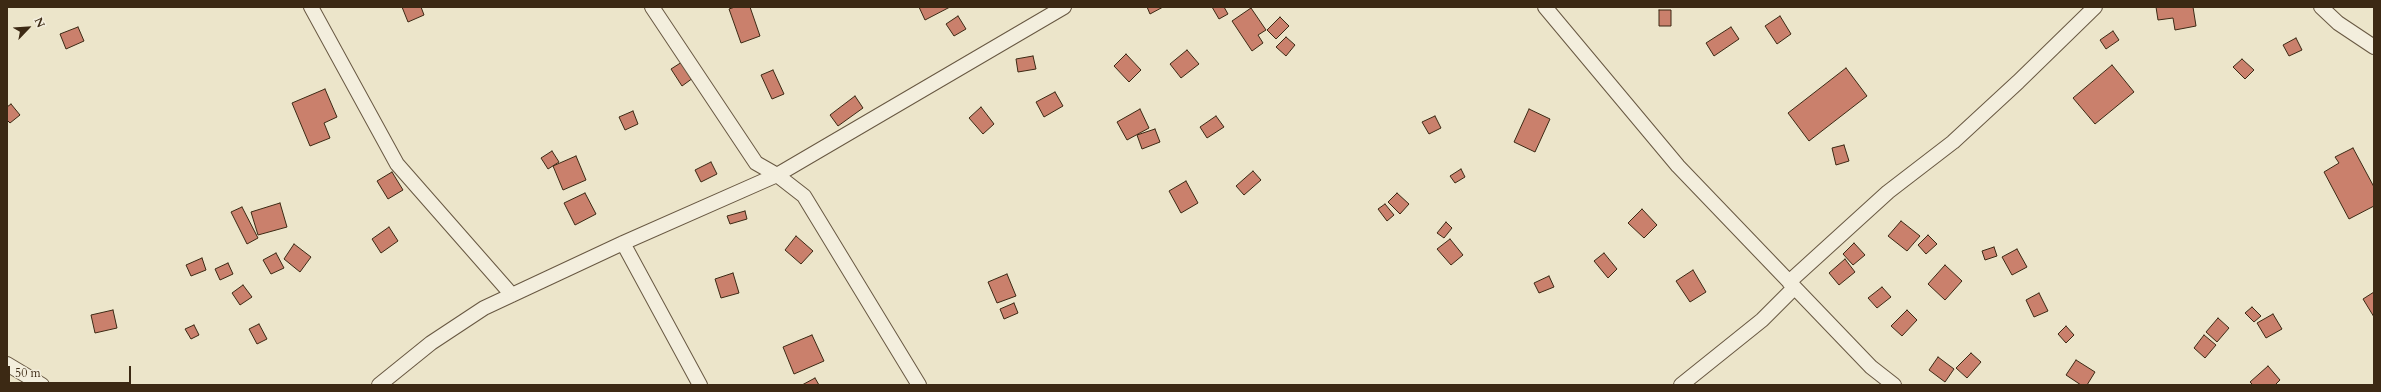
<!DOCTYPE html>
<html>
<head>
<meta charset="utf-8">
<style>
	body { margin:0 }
	#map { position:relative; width:2381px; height:392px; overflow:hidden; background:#ece5ca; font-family:Cardo,serif }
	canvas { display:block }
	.frame { position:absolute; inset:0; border:8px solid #3c2914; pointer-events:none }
	.north { position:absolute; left:8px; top:8px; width:40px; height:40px; -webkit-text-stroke:3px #f3eedd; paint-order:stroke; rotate:65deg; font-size:11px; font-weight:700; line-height:16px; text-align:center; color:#3c2914 }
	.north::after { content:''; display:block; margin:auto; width:14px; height:18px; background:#3c2914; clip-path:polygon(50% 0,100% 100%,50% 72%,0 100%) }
	.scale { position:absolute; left:8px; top:366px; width:123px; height:18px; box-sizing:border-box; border:2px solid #3c2914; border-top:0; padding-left:5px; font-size:12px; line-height:14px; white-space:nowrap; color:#3c2914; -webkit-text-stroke:3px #f3eedd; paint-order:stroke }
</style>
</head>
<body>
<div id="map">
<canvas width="2381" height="392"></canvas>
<div class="frame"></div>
<div class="north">N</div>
<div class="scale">50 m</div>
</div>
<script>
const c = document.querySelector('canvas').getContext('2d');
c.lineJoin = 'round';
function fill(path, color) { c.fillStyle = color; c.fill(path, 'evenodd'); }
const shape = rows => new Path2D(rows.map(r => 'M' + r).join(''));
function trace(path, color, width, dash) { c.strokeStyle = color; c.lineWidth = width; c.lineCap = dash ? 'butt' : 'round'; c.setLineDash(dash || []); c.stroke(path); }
const building = shape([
	[402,7,421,7,424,15,408,22,402,7],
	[735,7,750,7,760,36,741,43,729,9,735,7],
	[919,7,950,7,925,20,919,7],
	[1147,7,1163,7,1150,14,1147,7],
	[1212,7,1224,7,1228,14,1219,19,1212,7],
	[2156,7,2193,7,2196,26,2175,30,2173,18,2158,20,2156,7],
	[1251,8,1266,30,1258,35,1263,43,1252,51,1232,21,1251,8],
	[1659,10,1671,10,1671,26,1659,26,1659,10],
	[958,16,966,29,954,36,946,24,958,16],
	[1780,16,1791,34,1777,44,1765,26,1780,16],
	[1280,17,1289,26,1276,39,1267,30,1280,17],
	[78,27,84,41,66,49,60,34,78,27],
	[1731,27,1739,39,1714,56,1706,43,1731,27],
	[2113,31,2119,40,2106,49,2100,40,2113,31],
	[1286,37,1295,45,1286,56,1276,47,1286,37],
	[2296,38,2302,50,2289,56,2283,45,2296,38],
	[1187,50,1199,64,1181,78,1170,64,1187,50],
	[1126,54,1141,70,1129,82,1114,66,1126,54],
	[1033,56,1036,69,1018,72,1016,59,1033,56],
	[2242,59,2254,70,2245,79,2233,67,2242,59],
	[682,62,693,78,682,86,671,69,682,62],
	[2112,65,2134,92,2095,124,2073,98,2112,65],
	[1846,68,1867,96,1809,141,1788,113,1846,68],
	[773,70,784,94,772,99,761,75,773,70],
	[325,89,337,117,324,123,330,138,310,146,292,103,325,89],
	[1055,92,1063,106,1044,117,1036,102,1055,92],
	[855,96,863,108,838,126,830,115,855,96],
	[11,104,20,115,10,123,7,120,7,107,11,104],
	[981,107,994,124,983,134,969,118,981,107],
	[1140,109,1149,128,1127,140,1117,122,1140,109],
	[1529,109,1550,119,1535,152,1514,142,1529,109],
	[633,111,638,124,625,130,619,117,633,111],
	[1216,116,1224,127,1207,138,1200,127,1216,116],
	[1435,116,1441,128,1429,134,1422,122,1435,116],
	[1155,129,1160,142,1142,149,1137,135,1155,129],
	[1844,145,1849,161,1836,165,1832,148,1844,145],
	[2353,148,2374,187,2374,206,2349,219,2324,172,2339,163,2335,157,2353,148],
	[552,151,559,162,548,169,541,158,552,151],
	[576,156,586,180,563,190,553,166,576,156],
	[711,162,717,174,701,182,695,170,711,162],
	[1461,169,1465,177,1455,183,1450,176,1461,169],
	[1253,171,1261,180,1244,195,1236,186,1253,171],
	[392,172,403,190,388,199,377,181,392,172],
	[1186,181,1198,203,1181,213,1169,191,1186,181],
	[585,193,596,214,575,225,564,203,585,193],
	[1397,193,1409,204,1400,214,1388,202,1397,193],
	[280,203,287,227,258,235,251,212,280,203],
	[1385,204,1394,215,1387,221,1378,209,1385,204],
	[242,207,258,238,247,244,231,212,242,207],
	[1642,209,1657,225,1644,238,1628,223,1642,209],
	[745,211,747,219,730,224,727,216,745,211],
	[1901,221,1920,236,1907,251,1888,236,1901,221],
	[1446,222,1452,228,1444,238,1437,233,1446,222],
	[389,227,398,241,381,253,372,239,389,227],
	[1928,235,1937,244,1926,254,1918,245,1928,235],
	[796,236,813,251,801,264,785,250,796,236],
	[1450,239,1463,255,1451,265,1437,249,1450,239],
	[1854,243,1865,255,1853,265,1843,254,1854,243],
	[294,244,311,257,300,272,284,259,294,244],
	[1994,247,1997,256,1985,260,1982,251,1994,247],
	[2017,249,2027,267,2012,275,2002,257,2017,249],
	[276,253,284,268,271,274,263,260,276,253],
	[1604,253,1617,269,1608,278,1594,261,1604,253],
	[202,258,206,270,191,276,186,265,202,258],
	[1845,259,1855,272,1839,285,1829,273,1845,259],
	[228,263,233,274,220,280,215,269,228,263],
	[1945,265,1962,281,1945,300,1928,284,1945,265],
	[1693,270,1706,292,1690,302,1676,281,1693,270],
	[733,273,739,293,721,298,715,279,733,273],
	[1007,274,1016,296,997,303,988,282,1007,274],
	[1549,276,1554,287,1539,293,1534,283,1549,276],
	[243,285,252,297,240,305,232,293,243,285],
	[1882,287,1891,297,1877,308,1868,298,1882,287],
	[2374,292,2374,317,2363,299,2374,292],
	[2039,293,2048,311,2034,317,2026,300,2039,293],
	[1014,303,1018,313,1004,319,1000,309,1014,303],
	[2252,307,2261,316,2254,322,2245,313,2252,307],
	[113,310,117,328,95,333,91,315,113,310],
	[1907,310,1917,320,1902,336,1891,326,1907,310],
	[2273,314,2282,329,2266,338,2257,323,2273,314],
	[2218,318,2229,328,2217,342,2206,332,2218,318],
	[259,324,267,339,257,344,249,329,259,324],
	[194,325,199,335,191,339,185,329,194,325],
	[2066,326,2074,335,2066,343,2058,334,2066,326],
	[812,335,824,361,794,374,783,347,812,335],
	[2204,335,2216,345,2205,358,2194,348,2204,335],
	[1971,353,1981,362,1967,378,1956,368,1971,353],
	[1938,357,1954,369,1945,382,1929,370,1938,357],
	[2076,360,2095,372,2087,385,2081,385,2066,375,2076,360],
	[2268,366,2280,380,2275,385,2253,385,2250,382,2268,366],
	[815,378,819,385,802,385,815,378]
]);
fill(building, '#ca806c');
trace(building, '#3c2914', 1);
const minor = shape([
	[311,7,397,164,512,295],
	[652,7,756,163,777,175,804,196,919,385],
	[1545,7,1678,166,1871,367,1894,385],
	[2321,7,2338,23,2374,47],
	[623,243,700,385],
	[1789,282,1888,192,1953,142,2018,82,2095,7],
	[7,364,42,385],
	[379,385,431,343,484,308,623,243,777,175,1064,7],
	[1681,385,1762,320,1794,288]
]);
trace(minor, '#685842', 16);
trace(minor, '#f3eedd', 14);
</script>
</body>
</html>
